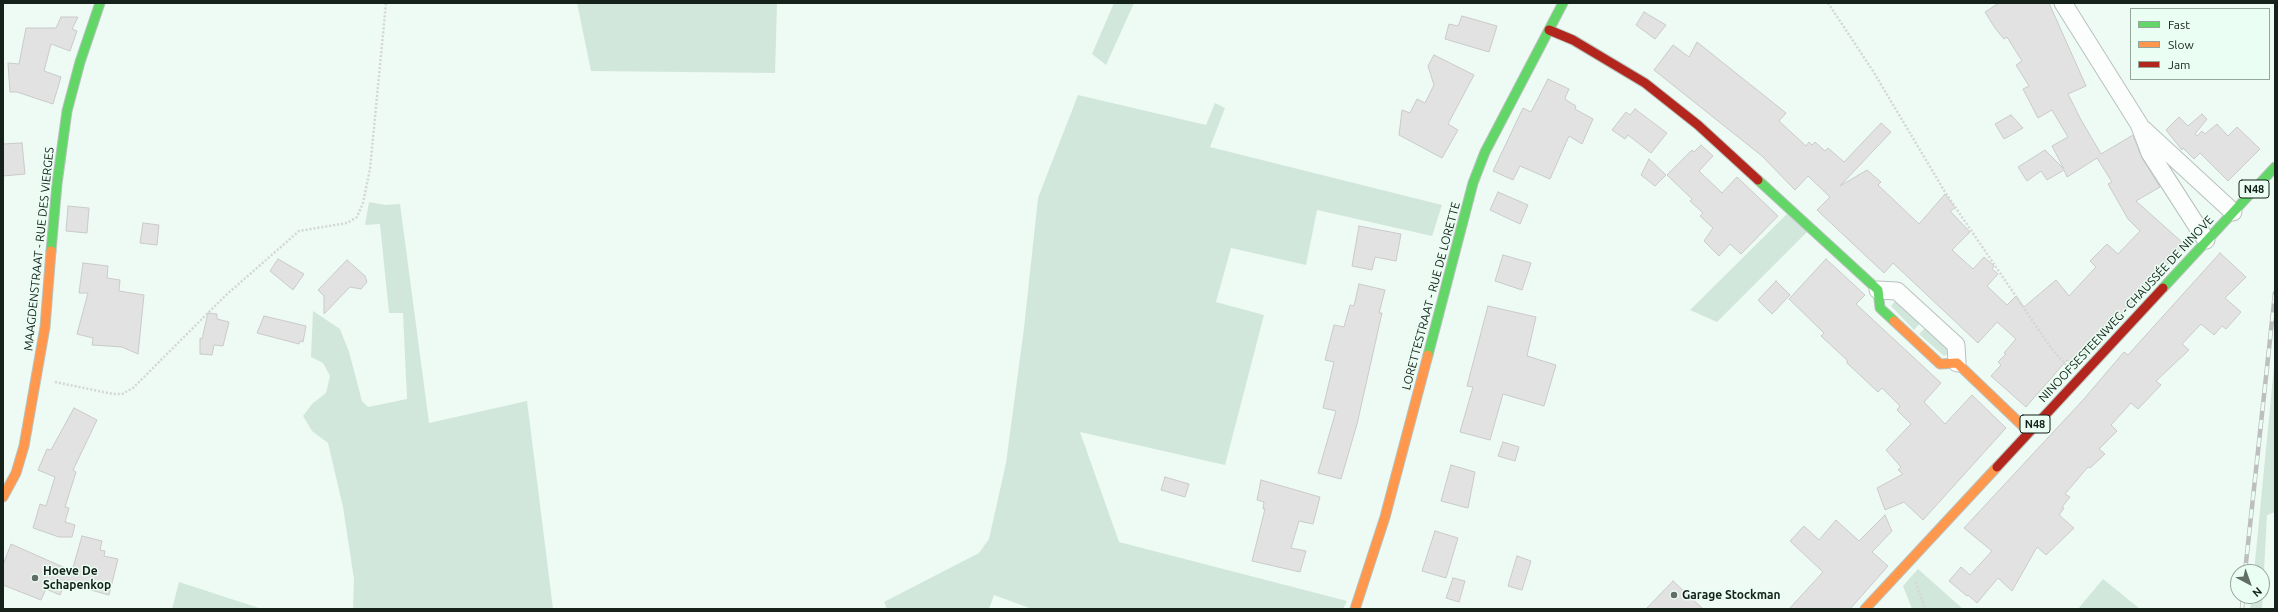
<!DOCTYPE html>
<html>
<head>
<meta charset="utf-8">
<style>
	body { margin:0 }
	#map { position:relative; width:2278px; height:612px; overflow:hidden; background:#eefaf4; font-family:Ubuntu,sans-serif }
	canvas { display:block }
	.frame { position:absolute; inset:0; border:4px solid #15211b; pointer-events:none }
	.legend { position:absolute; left:2130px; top:8px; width:140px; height:72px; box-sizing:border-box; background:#eafef3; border:1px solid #95a69d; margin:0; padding:5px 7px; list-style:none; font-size:12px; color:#15211b }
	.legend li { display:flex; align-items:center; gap:8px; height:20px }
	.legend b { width:20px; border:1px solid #95a69d }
	.north { position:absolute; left:2230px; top:564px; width:40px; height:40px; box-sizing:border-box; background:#eafef3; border:1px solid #95a69d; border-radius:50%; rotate:139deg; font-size:11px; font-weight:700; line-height:16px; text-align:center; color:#15211b }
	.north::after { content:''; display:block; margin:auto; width:14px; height:18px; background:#616d67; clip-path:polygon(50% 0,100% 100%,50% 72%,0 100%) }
</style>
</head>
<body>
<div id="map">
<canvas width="2278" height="612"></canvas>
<div class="frame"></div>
<ul class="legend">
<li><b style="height:5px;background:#63d668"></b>Fast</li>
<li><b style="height:5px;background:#ff974d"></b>Slow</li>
<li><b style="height:5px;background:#b3261e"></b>Jam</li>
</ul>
<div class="north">N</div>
</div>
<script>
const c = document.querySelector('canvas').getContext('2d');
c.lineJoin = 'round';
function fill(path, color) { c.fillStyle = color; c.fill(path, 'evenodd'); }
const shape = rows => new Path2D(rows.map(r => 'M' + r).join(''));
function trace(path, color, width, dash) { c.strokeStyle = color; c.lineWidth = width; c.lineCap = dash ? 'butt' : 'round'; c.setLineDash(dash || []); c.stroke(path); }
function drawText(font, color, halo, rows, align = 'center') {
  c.font = font + ' Ubuntu,sans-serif'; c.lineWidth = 3; c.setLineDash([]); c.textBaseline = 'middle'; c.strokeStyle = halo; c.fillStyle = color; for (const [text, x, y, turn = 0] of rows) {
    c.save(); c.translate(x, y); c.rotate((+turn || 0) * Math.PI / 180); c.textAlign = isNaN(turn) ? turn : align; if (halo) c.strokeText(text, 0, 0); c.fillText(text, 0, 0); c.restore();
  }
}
fill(shape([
	[577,3,777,3,775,73,591,71],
	[1114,3,1134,3,1106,65,1092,54],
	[1078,95,1206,125,1215,103,1225,108,1210,147,1442,205,1432,236,1317,210,1306,265,1231,248,1216,302,1264,315,1225,465,1080,432,1119,542,1347,601,1343,609,1032,609,994,595,989,609,887,609,884,602,979,553,989,539,1006,463,1024,328,1038,198],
	[369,202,386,205,400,204,429,423,527,401,553,609,353,609,354,579,343,507,328,443,312,431,303,416,312,404,326,393,330,376,323,363,311,357,313,311,340,329,349,352,362,401,368,407,407,399,403,313,389,313,380,224,365,225],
	[1788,213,1808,231,1717,322,1690,310],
	[1896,300,1921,322,1914,330,1891,306],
	[1927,326,1949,350,1948,354,1944,356,1919,334],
	[2275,356,2275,512,2267,515,2262,609,2250,609,2252,596,2262,596,2262,572,2254,572],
	[1918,569,1963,609,1912,609,1903,586],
	[2103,579,2140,609,2078,609],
	[179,582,262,609,172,609]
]), '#d2e7dc');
const building = shape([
	[1999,3,2049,3,2086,86,2068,94,2080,118,2101,154,2133,135,2142,158,2160,187,2136,201,2184,244,2176,255,2073,366,2067,360,2026,407,1991,376,2001,365,1998,362,2006,354,2004,353,2016,339,1997,322,1978,343,1893,263,1884,273,1817,210,1830,197,1808,176,1795,190,1762,156,1654,70,1673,45,1689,57,1697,42,1786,113,1779,121,1806,146,1809,142,1812,145,1815,142,1825,151,1828,148,1844,162,1881,123,1891,132,1840,186,1867,170,1881,182,1878,185,1919,224,1945,194,1955,208,1950,211,1970,232,1952,250,1973,269,1984,257,1994,266,1992,269,1998,274,1987,286,2007,305,2016,296,2024,307,2056,280,2069,296,2096,267,2090,261,2107,244,2118,254,2140,231,2128,219,2108,184,2112,182,2097,158,2067,177,2064,170,2047,180,2041,171,2027,181,2018,167,2045,150,2064,169,2052,146,2068,137,2052,110,2038,118,2023,89,2029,86,2016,65,2022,61,2007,37,2004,39,1995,28,1985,12,1999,3],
	[1644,12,1666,25,1655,39,1636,25,1644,12],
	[1462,16,1497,26,1489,52,1445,39,1449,24,1458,26,1462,16],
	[61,17,78,17,72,29,77,31,70,51,51,44,44,71,61,77,53,104,17,92,10,92,8,63,19,64,26,28,56,28,61,17],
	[1434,55,1474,75,1448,124,1458,130,1442,158,1399,135,1402,110,1410,113,1417,99,1425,103,1434,85,1428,66,1434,55],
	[1548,79,1569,89,1565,98,1566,100,1576,106,1575,109,1593,119,1582,144,1569,136,1550,179,1520,166,1513,180,1493,171,1523,108,1531,112,1548,79],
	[1635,109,1667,133,1651,153,1628,135,1625,139,1612,130,1626,112,1630,115,1635,109],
	[2202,114,2207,119,2195,134,2197,136,2202,131,2205,134,2217,124,2228,136,2237,127,2260,149,2228,181,2200,153,2194,159,2183,148,2182,150,2166,130,2179,117,2188,126,2202,114],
	[2011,115,2023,128,2004,139,1995,124,2011,115],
	[22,143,25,174,3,176,3,144,22,143],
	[1701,145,1713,156,1699,171,1722,193,1737,177,1778,216,1741,254,1730,244,1719,256,1704,241,1713,228,1700,216,1703,213,1690,201,1692,199,1667,175,1692,150,1694,152,1701,145],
	[1649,159,1666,175,1655,186,1641,175,1649,159],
	[1498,192,1528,205,1520,224,1490,210,1498,192],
	[68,206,89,208,87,233,66,231,68,206],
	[143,223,159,225,157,245,140,243,143,223],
	[1359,226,1401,234,1396,261,1375,257,1372,270,1352,266,1359,226],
	[2220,253,2246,277,2225,298,2241,312,2226,329,2222,326,2214,335,2201,324,2182,344,2189,350,2156,381,2161,385,2138,409,2131,403,2111,425,2117,431,2099,449,2105,454,2090,468,2088,467,2065,494,2070,497,2062,507,2064,508,2059,515,2074,528,2046,555,2037,547,2012,591,1998,578,1977,603,1968,595,1967,596,1949,581,1961,567,1970,575,1992,551,1964,528,2083,400,2124,352,2128,355,2220,253],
	[1503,255,1531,263,1522,290,1495,281,1503,255],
	[278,259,304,274,293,290,270,271,278,259],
	[1826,259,1865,295,1856,304,1941,383,1924,402,1945,424,1972,395,2006,428,1923,520,1904,502,1885,510,1877,488,1903,474,1898,470,1901,467,1886,450,1911,424,1897,410,1900,406,1882,388,1878,392,1847,363,1847,360,1821,336,1824,333,1789,299,1826,259],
	[347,260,365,276,367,282,361,289,350,287,324,314,324,296,318,290,347,260],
	[83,263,108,266,107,278,120,280,119,291,144,295,138,354,122,347,92,345,93,338,77,334,88,293,79,293,83,263],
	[1776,281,1790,295,1772,314,1758,300,1776,281],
	[1359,284,1385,290,1379,313,1382,313,1357,424,1341,479,1318,473,1336,411,1323,408,1334,362,1325,360,1334,325,1344,327,1350,305,1354,306,1359,284],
	[1488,306,1536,317,1527,356,1556,365,1544,406,1503,394,1490,440,1460,432,1473,387,1467,386,1488,306],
	[208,313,217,314,217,319,229,322,223,346,214,345,212,355,200,354,200,338,202,339,208,313],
	[264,316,306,326,303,342,300,341,299,344,257,333,264,316],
	[74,408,97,420,73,470,76,472,65,507,69,508,65,522,75,525,72,537,59,537,33,528,40,504,46,506,55,477,38,470,47,449,51,450,74,408],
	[1503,442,1519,447,1515,461,1498,456,1503,442],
	[1451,465,1475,472,1468,508,1441,501,1451,465],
	[1165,477,1189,484,1185,497,1161,490,1165,477],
	[1261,480,1320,497,1313,524,1299,521,1291,548,1306,551,1300,572,1252,561,1265,509,1263,509,1264,502,1257,500,1261,480],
	[1885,515,1892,531,1872,552,1888,566,1850,609,1789,609,1823,572,1790,541,1804,526,1819,540,1836,520,1859,541,1885,515],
	[1435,531,1458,538,1446,578,1422,571,1435,531],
	[82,536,102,541,100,550,105,551,104,556,118,559,109,595,65,583,60,595,46,589,41,600,3,585,3,565,11,544,72,571,82,536],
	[1517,556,1531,561,1522,590,1508,586,1517,556],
	[1453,578,1465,581,1459,602,1446,598,1453,578],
	[1673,581,1703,609,1646,609,1673,581]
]);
fill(building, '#e1e2e1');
trace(building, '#cacaca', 1);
const street = shape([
	[2063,3,2139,124,2150,153,2206,240],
	[2143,129,2233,212],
	[1878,290,1897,291,1956,345,1957,363]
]);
const fast = shape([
	[1758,180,1878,290,1880,308,1894,321],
	[51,251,57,184,67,111,80,62,100,3],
	[2163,288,2275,167],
	[1428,355,1473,183,1485,152,1563,3]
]);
const slow = shape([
	[1894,321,1940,364,1957,363,2028,431],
	[3,497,16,473,24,446,45,327,51,251],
	[1355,609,1385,517,1428,355],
	[1865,609,1997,467]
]);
const jam = shape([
	[1549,30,1573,40,1645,83,1698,125,1758,180],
	[1997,467,2163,288]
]);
trace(street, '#b8c2bd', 19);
trace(fast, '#b8c2bd', 11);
trace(slow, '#b8c2bd', 11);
trace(jam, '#b8c2bd', 11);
trace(shape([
	[1828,3,1873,71,1945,192,2051,348,2066,365],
	[55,382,113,394,122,394,133,388,225,296,299,231,347,223,357,217,363,203,370,169,386,3],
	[1916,582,1925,609]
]), '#d4d7d5', 2.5, [2, 2]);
trace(street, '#fcfefd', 17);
trace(fast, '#63d668', 9);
trace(slow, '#ff974d', 9);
trace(jam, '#b3261e', 9);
const rail = shape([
	[2245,572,2275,293],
	[2242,609,2243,596]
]);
trace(rail, '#bdbfbe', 4.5);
trace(rail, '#eafef3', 3, [9]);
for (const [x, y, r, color] of [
	[35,578,4,"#616d67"],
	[1674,595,4,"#616d67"]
]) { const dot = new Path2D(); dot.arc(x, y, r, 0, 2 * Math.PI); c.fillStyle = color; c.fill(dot); trace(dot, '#eafef3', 1.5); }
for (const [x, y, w] of [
	[2254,189,30],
	[2035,424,30]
]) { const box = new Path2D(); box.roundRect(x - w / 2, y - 9, w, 18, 3); c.fillStyle = '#eafef3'; c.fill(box); trace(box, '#15211b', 1); }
drawText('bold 11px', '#15211b', null, [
	["N48",2254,189],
	["N48",2035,424]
]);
drawText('12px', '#15211b', '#eafef3', [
	["MAAGDENSTRAAT - RUE DES VIERGES",39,249,-84],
	["LORETTESTRAAT - RUE DE LORETTE",1431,296,-75],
	["NINOOFSESTEENWEG - CHAUSSÉE DE NINOVE",2126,309,-47]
]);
drawText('bold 12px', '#15211b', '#eafef3', [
	["Hoeve De",43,571],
	["Schapenkop",43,585],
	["Garage Stockman",1682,595]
], 'left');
</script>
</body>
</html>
